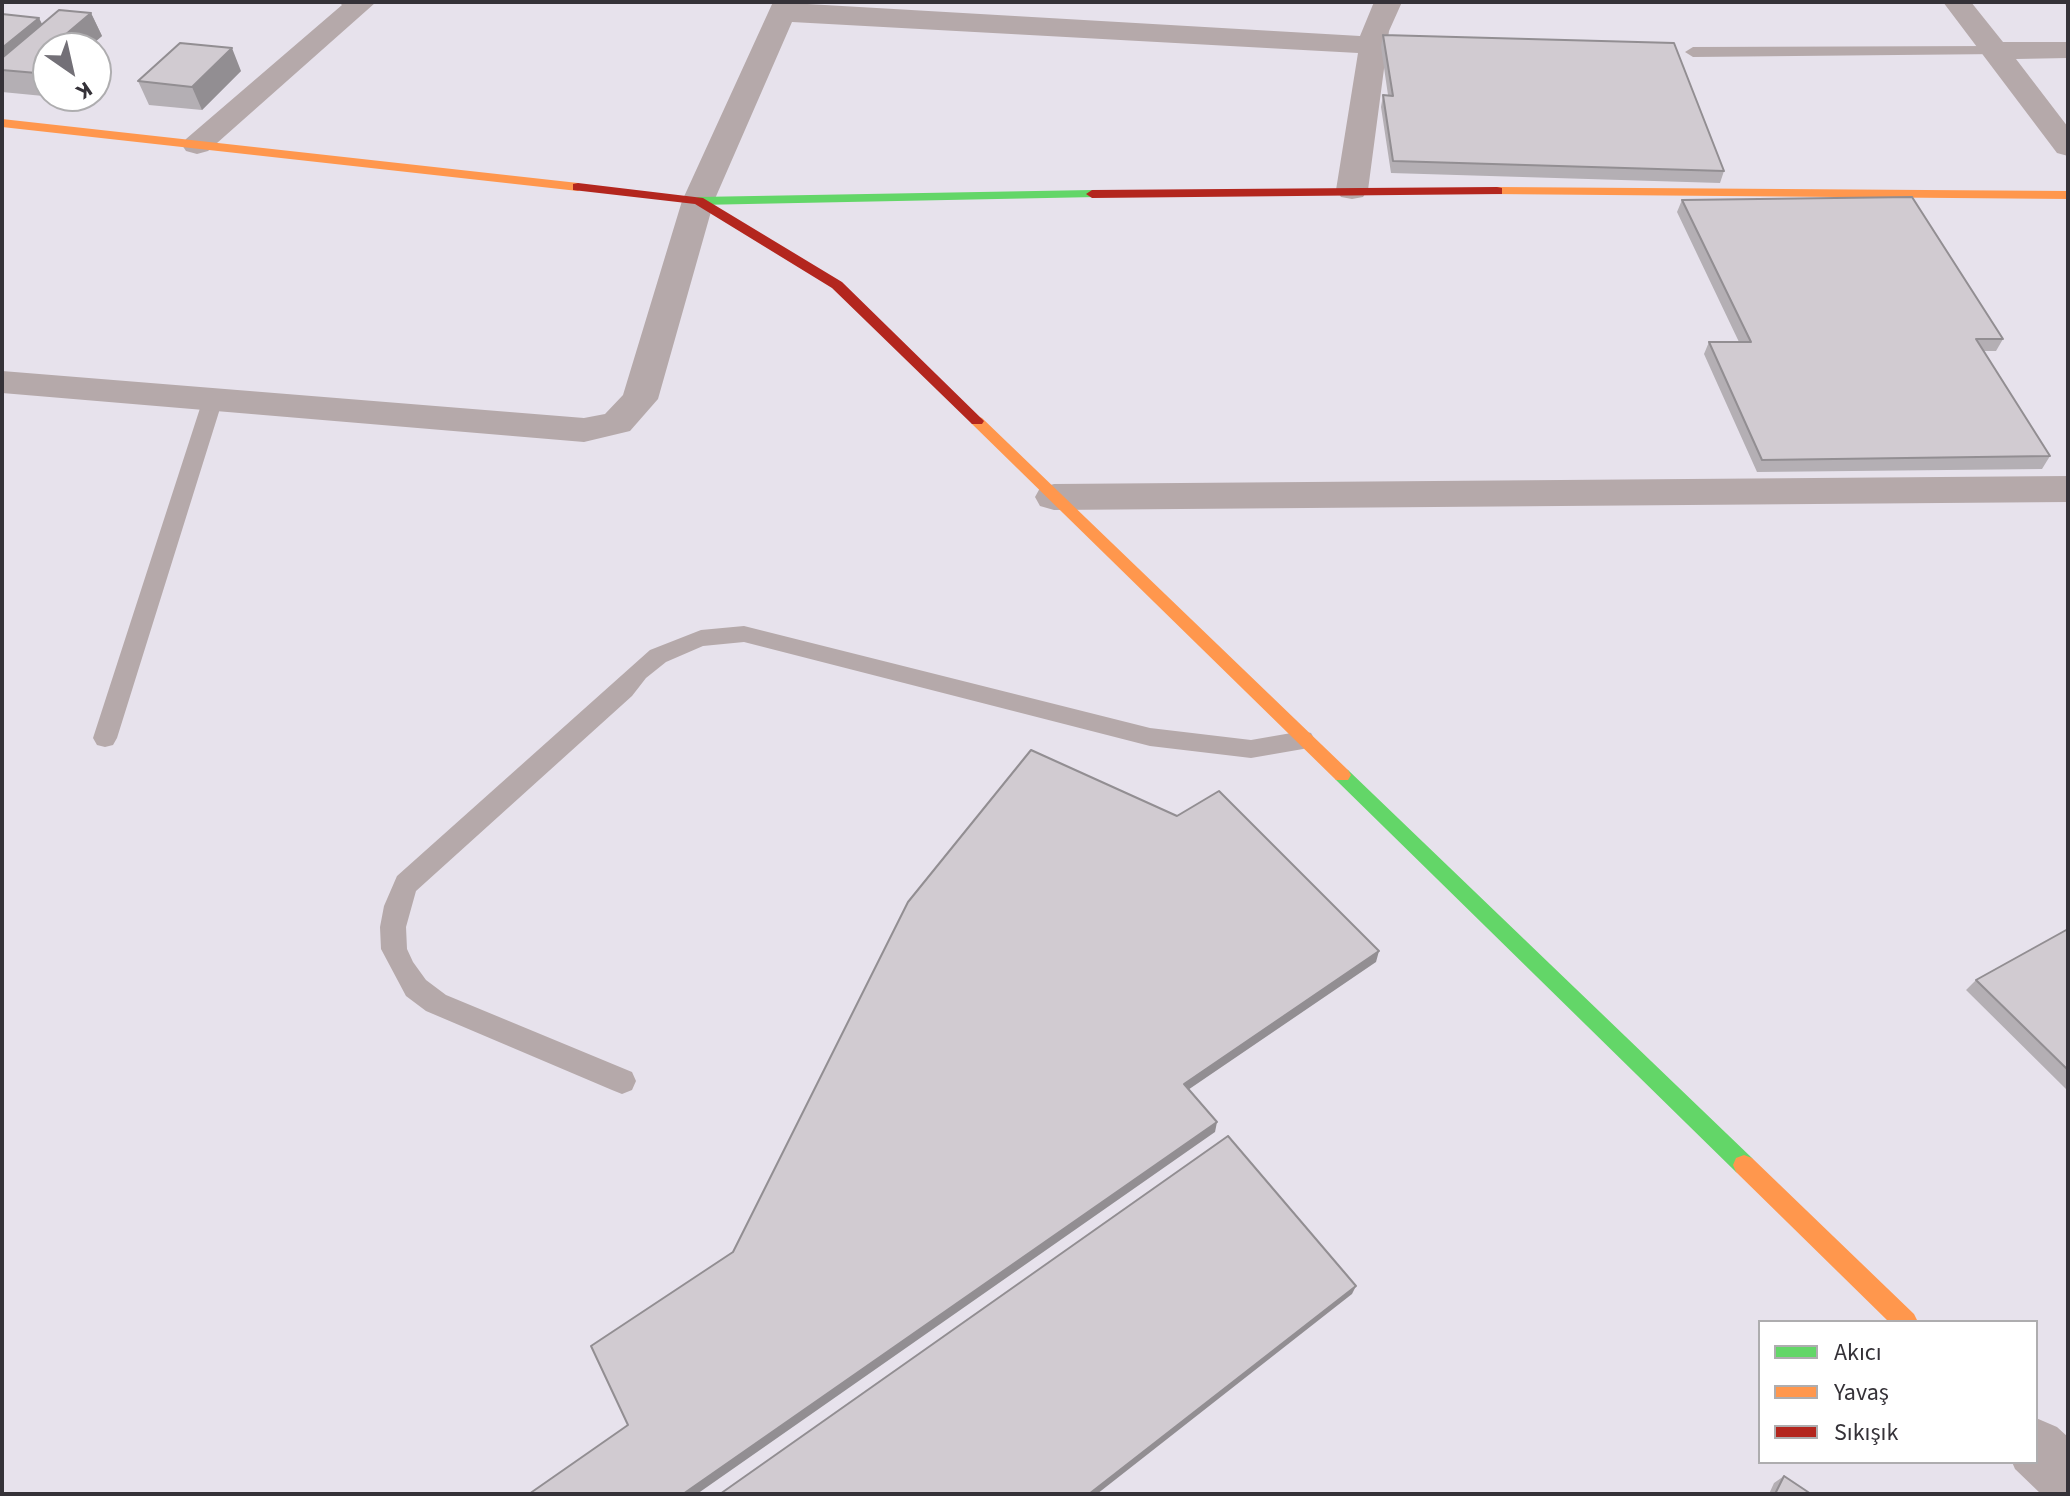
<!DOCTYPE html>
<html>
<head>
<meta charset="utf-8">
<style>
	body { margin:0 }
	#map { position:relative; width:2070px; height:1496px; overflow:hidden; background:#e7e2ec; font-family:"Source Sans 3",sans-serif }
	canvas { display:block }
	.frame { position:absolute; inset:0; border:4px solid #353238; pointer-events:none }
	.legend { position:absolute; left:1758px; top:1320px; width:280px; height:144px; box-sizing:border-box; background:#fff; border:2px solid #aeadaf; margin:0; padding:10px 14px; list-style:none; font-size:24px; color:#353238 }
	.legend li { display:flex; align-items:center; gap:16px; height:40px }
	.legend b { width:40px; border:2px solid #aeadaf }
	.north { position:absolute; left:32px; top:32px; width:80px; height:80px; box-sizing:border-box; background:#fff; border:2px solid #aeadaf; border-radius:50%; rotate:146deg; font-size:22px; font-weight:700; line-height:32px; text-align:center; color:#353238 }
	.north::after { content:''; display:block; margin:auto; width:28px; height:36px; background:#737077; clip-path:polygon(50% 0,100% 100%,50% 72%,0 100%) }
</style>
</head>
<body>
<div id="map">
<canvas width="2070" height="1496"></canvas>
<div class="frame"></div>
<ul class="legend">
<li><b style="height:10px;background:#63d668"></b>Akıcı</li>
<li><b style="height:10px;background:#ff974d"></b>Yavaş</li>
<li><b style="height:10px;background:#b3261e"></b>Sıkışık</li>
</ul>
<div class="north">K</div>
</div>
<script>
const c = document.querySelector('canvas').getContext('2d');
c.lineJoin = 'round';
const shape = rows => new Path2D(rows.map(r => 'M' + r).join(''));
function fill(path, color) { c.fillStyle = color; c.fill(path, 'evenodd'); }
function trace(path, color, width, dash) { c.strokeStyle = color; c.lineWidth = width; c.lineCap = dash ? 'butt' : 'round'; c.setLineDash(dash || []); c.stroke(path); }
fill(shape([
	[1995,46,2000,48,2000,54,1693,57,1685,52,1693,47,1995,46],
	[213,393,223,399,117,738,113,745,105,747,97,745,93,738,203,399,213,393],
	[744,626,1150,728,1251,740,1303,731,1311,733,1315,740,1311,747,1303,749,1251,758,1150,746,744,642,703,646,666,662,646,678,632,696,416,891,406,927,407,949,413,962,426,980,446,995,632,1072,636,1081,632,1090,622,1094,612,1090,426,1011,406,996,381,949,380,927,384,906,397,876,650,650,701,630,744,626]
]), '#b5a9aa');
fill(shape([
	[339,2,375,3,208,151,197,154,186,151,182,145,186,139,342,5,339,2],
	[773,2,1360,36,1374,2,1402,2,1389,31,1368,190,1363,197,1352,199,1341,197,1336,190,1358,53,792,22,714,201,658,399,630,431,584,442,2,393,2,371,584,418,605,414,623,395,682,201,773,2],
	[1943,2,1971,2,2003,42,2068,42,2068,58,2016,59,2068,127,2068,156,2057,153,1943,2],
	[2068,476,2068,502,1054,510,1040,506,1035,497,1040,488,1054,484,2068,476],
	[2036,1418,2057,1427,2068,1437,2068,1494,2041,1494,2015,1469,2012,1462,2036,1462,2036,1418]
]), '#b5a9aa');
fill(shape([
	[1092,190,1097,191,1097,197,698,205,692,201,698,197,1092,190],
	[1342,768,1348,770,1752,1158,1755,1165,1752,1172,1744,1175,1736,1172,1336,780,1333,775,1336,770,1342,768]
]), '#63d668');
fill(shape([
	[2,119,578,183,584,187,578,191,2,127,2,119],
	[1497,187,2068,191,2068,199,1492,194,1492,188,1497,187],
	[977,416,982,418,1348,770,1351,775,1348,780,1336,780,972,424,970,421,977,416],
	[1744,1155,1752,1158,1914,1314,1918,1322,1889,1322,1736,1172,1733,1165,1736,1158,1744,1155]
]), '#ff974d');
fill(shape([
	[578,183,703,198,842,282,984,421,982,424,972,424,832,288,695,204,573,190,573,184,578,183],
	[1497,187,1502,188,1502,194,1092,198,1086,194,1092,190,1497,187]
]), '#b3261e');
fill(shape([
	[91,13,102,36,88,48,48,48,48,96,66,96,64,98,2,92,2,14,39,18,42,24],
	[1383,35,1724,171,1720,183,1391,173,1381,107,1383,95,1388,95,1381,47],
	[241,71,202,110,149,105,138,81],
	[1682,200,2003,339,1996,351,1984,351,2050,456,2042,469,1757,472,1704,354,1709,342,1739,342,1677,212],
	[2068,929,2068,1091,1966,990,1976,980],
	[1784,1476,1811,1494,1769,1494,1774,1483]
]), '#b4afb4');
fill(shape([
	[91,13,102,36,88,48,53,48,52,46],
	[39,18,50,41,2,70,2,48],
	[232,48,241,71,202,110,192,87],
	[1379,951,1376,962,1182,1094,1184,1084],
	[1217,1122,1215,1132,697,1494,683,1494],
	[1356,1286,1352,1294,1097,1494,1089,1494]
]), '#928e92');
const building = shape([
	[59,10,91,13,52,46,69,48,48,48,48,74,2,70,2,58,59,10],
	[2,14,39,18,2,48,2,14],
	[1383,35,1674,43,1724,171,1393,161,1383,95,1393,96,1383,35],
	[180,43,232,48,192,87,138,81,180,43],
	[1912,197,2003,339,1976,339,2050,456,1762,460,1709,342,1751,342,1682,200,1912,197],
	[1031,750,1177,816,1219,791,1379,951,1184,1084,1217,1122,683,1494,529,1494,628,1425,591,1346,733,1252,908,902,1031,750],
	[2068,929,2068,1070,1976,980,2068,929],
	[1228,1136,1356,1286,1089,1494,720,1494,1228,1136],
	[1784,1476,1811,1494,1775,1494,1784,1476]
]);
fill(building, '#d1cbd1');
trace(building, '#928e92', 2);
</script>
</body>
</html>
